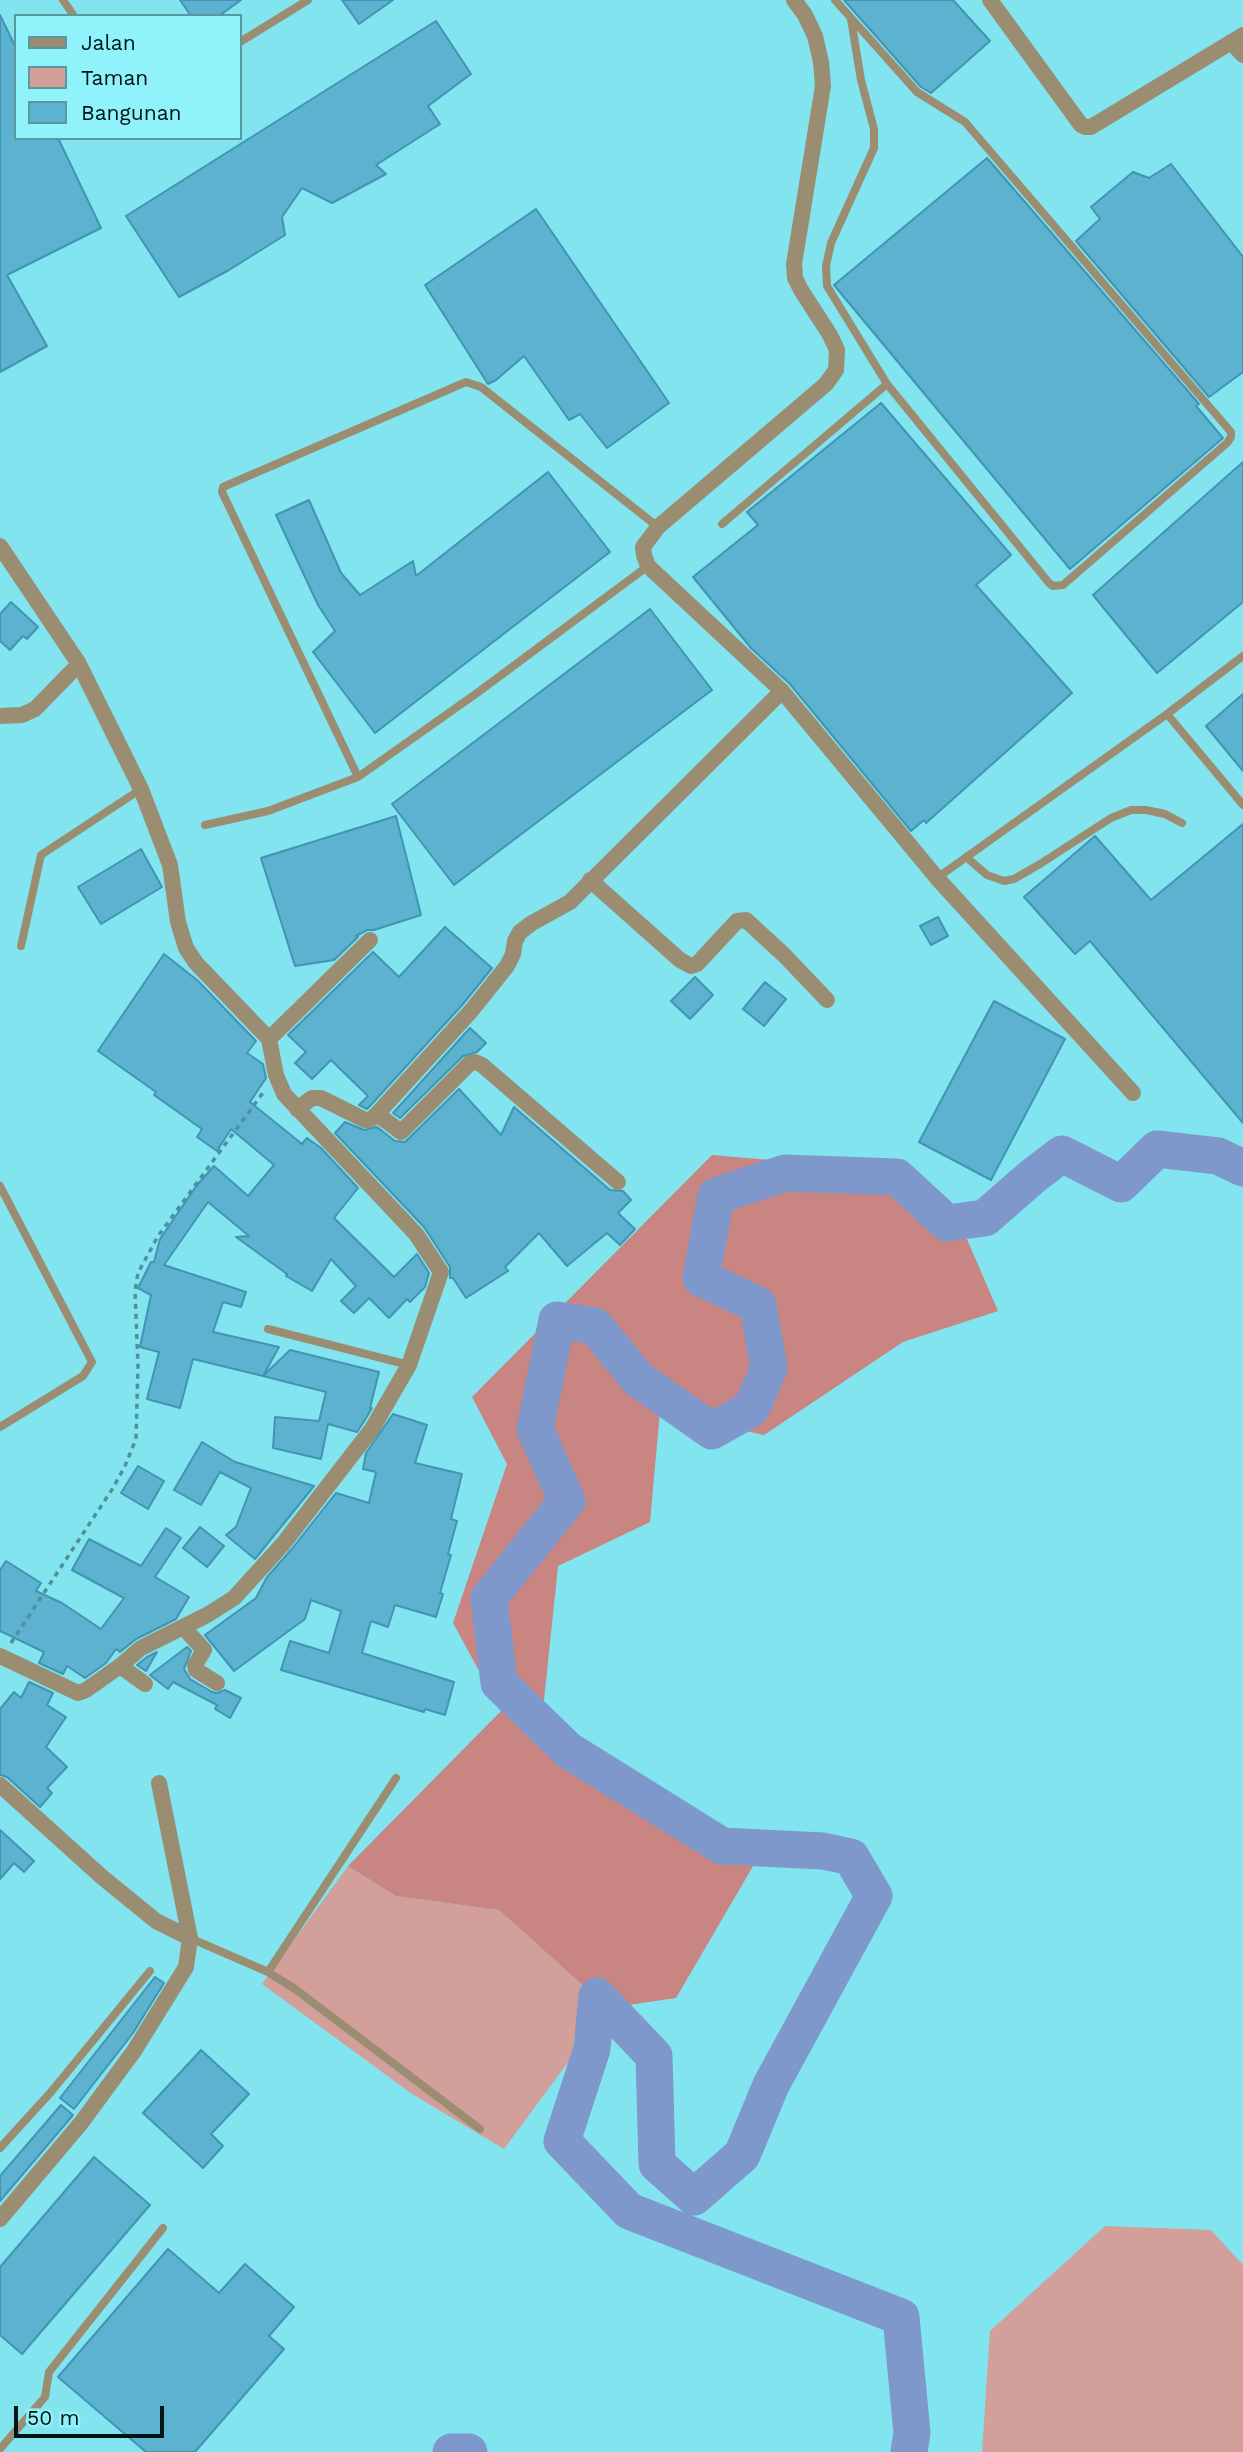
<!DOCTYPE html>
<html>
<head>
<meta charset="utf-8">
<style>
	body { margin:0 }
	#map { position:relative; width:1243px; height:2452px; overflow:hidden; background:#82e4ee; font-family:"Work Sans",sans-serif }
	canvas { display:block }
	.legend { position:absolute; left:14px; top:14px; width:228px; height:126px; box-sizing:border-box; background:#90f2fb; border:2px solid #57999f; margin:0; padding:9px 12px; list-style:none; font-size:21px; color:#011416 }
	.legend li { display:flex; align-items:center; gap:14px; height:35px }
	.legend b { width:35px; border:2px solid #57999f }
	.scale { position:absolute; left:14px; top:2406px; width:150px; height:32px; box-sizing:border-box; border:4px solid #011416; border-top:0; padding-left:9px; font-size:21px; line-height:24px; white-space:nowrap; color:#011416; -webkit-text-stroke:5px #90f2fb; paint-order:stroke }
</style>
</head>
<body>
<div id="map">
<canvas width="1243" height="2452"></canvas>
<ul class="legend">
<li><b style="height:9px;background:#9b8d72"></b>Jalan</li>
<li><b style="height:19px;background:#d29f9b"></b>Taman</li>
<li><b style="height:19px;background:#5db2d0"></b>Bangunan</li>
</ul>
<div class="scale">50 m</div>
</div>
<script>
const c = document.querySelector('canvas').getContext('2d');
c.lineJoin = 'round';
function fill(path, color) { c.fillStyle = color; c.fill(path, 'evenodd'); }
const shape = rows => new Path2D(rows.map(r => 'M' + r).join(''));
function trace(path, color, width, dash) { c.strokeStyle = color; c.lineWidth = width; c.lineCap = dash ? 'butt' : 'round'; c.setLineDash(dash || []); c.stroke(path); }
fill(shape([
	[348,1866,396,1896,499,1910,608,2008,504,2149,412,2094,262,1984],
	[1105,2226,1211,2230,1243,2265,1243,2452,982,2452,990,2331]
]), '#d29f9b');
fill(shape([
	[712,1155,912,1172,956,1214,998,1311,903,1342,764,1435,660,1411,650,1522,558,1566,542,1719,759,1856,676,1998,608,2008,499,1910,396,1896,348,1866,501,1711,453,1623,507,1464,472,1397]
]), '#c88581');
trace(shape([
	[451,2452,469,2452],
	[909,2452,912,2433,901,2317,629,2211,562,2141,592,2049,597,1996,654,2056,657,2164,694,2197,742,2155,771,2085,874,1896,851,1857,823,1851,722,1846,568,1750,499,1683,489,1598,567,1501,535,1429,557,1320,595,1326,638,1379,712,1431,751,1409,769,1368,758,1305,701,1278,716,1196,785,1173,897,1177,947,1223,985,1218,1033,1176,1062,1154,1121,1184,1157,1149,1218,1156,1243,1168]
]), '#7e98cc', 37);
const building = shape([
	[180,0,241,0,219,16,191,16,180,0],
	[342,0,393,0,359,24,342,0],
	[844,0,953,0,990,41,931,93,921,87,844,0],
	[0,15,16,48,16,138,58,138,101,228,7,275,47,346,0,372,0,15],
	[436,21,471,74,428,106,440,124,376,165,386,174,332,203,302,188,282,217,285,235,229,270,179,297,126,216,436,21],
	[987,158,1199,404,1196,406,1223,438,1070,569,834,285,987,158],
	[1171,164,1243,257,1243,372,1209,397,1076,241,1100,219,1091,207,1133,172,1149,178,1171,164],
	[536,209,669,403,607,448,580,414,569,420,524,356,496,380,488,384,425,285,536,209],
	[881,403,1011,555,976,585,1072,693,926,823,924,820,911,831,790,684,751,648,693,577,758,525,747,512,881,403],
	[1243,462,1243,602,1157,673,1093,595,1243,462],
	[548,472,610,552,375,733,313,652,335,631,318,605,276,515,309,500,341,573,360,595,413,561,416,576,548,472],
	[11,602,38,627,27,639,23,636,10,650,0,641,0,614,11,602],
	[650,609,712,690,454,885,392,804,650,609],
	[1243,694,1243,771,1206,726,1243,694],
	[396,816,421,915,374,930,367,930,356,936,358,937,334,960,295,966,261,858,396,816],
	[1243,824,1243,1123,1090,941,1075,954,1024,897,1095,836,1151,900,1243,824],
	[141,849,162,887,101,924,78,887,141,849],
	[938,917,948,936,931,945,920,926,938,917],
	[445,927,492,968,463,1004,370,1106,367,1109,359,1105,368,1096,331,1060,312,1079,295,1063,306,1052,288,1035,373,952,399,977,445,927],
	[164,954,197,980,256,1041,247,1053,263,1064,266,1078,250,1102,302,1144,307,1138,321,1148,358,1188,334,1218,394,1277,417,1254,429,1273,425,1287,410,1302,407,1299,389,1318,369,1298,354,1313,341,1301,356,1286,331,1259,312,1291,286,1276,287,1274,236,1237,249,1236,208,1202,164,1265,246,1292,241,1307,223,1302,213,1332,279,1347,263,1376,193,1359,180,1408,147,1399,159,1352,140,1347,151,1295,138,1288,151,1262,154,1262,160,1239,197,1185,214,1166,248,1196,274,1165,231,1129,217,1151,197,1137,202,1129,154,1095,156,1092,98,1051,164,954],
	[695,977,713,995,690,1019,671,1001,695,977],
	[765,982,786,999,764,1026,743,1009,765,982],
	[994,1001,1065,1039,991,1180,919,1142,994,1001],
	[470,1028,486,1043,477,1052,463,1056,400,1118,393,1113,470,1028],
	[459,1089,501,1135,514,1107,610,1190,623,1191,631,1200,618,1213,635,1229,620,1245,607,1233,567,1266,539,1233,505,1267,508,1271,466,1298,453,1278,450,1278,450,1267,424,1227,335,1133,345,1122,364,1130,377,1127,395,1141,405,1142,459,1089],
	[290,1350,379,1372,370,1408,372,1408,363,1423,357,1432,328,1424,321,1459,273,1448,275,1417,319,1421,326,1392,263,1376,290,1350],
	[393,1414,427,1425,415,1463,462,1474,451,1519,457,1521,448,1554,451,1555,440,1593,443,1594,436,1617,395,1605,388,1627,371,1621,362,1653,454,1682,445,1715,425,1709,424,1712,281,1670,290,1641,329,1653,341,1611,311,1600,305,1619,234,1671,205,1635,256,1598,267,1577,291,1550,336,1493,369,1503,376,1472,363,1469,366,1453,393,1414],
	[202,1442,235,1462,314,1486,255,1559,226,1535,236,1527,251,1488,220,1472,201,1505,174,1490,202,1442],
	[138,1466,164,1481,148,1509,121,1493,138,1466],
	[200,1527,224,1546,207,1567,183,1548,200,1527],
	[166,1528,181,1538,155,1577,189,1597,176,1619,136,1639,120,1652,116,1649,106,1663,85,1678,67,1666,63,1674,39,1663,44,1652,0,1631,0,1570,6,1561,41,1583,36,1591,62,1603,101,1629,124,1598,72,1570,89,1539,141,1566,166,1528],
	[187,1647,191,1651,184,1669,190,1679,212,1692,217,1693,225,1690,241,1698,230,1718,215,1709,217,1705,173,1682,168,1689,150,1675,187,1647],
	[157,1652,146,1671,137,1665,147,1657,157,1652],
	[29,1682,53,1693,47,1705,66,1717,46,1747,67,1767,47,1788,52,1793,40,1807,7,1777,0,1775,0,1709,14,1692,21,1698,29,1682],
	[0,1830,34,1861,24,1872,14,1863,0,1879,0,1830],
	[155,1977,164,1983,133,2033,74,2109,60,2098,155,1977],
	[201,2050,249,2094,211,2134,223,2146,203,2168,143,2113,201,2050],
	[61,2105,73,2115,0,2201,0,2176,61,2105],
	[94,2157,150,2205,22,2354,0,2335,0,2267,94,2157],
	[168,2249,219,2293,245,2264,294,2307,269,2336,284,2349,195,2452,146,2452,58,2377,168,2249]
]);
fill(building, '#5db2d0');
trace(building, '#3f95b3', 2);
trace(shape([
	[11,1643,113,1488,125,1466,136,1439,138,1365,135,1291,138,1273,158,1236,265,1090]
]), '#4e9198', 3.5, [5, 5]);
trace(shape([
	[63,0,74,16],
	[835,0,917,92,965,122,1231,432,1231,437,1227,443,1063,585,1053,586,1049,583,887,384,827,286,826,266,831,243,874,148,874,129,861,80,851,19],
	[240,42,308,0],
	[722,524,887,384],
	[1167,714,1243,805],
	[358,777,222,492,223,487,466,382,481,387,658,527],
	[205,825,268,811,358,777,477,693,648,566],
	[966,857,987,875,1004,881,1014,879,1040,864,1111,818,1131,810,1146,810,1165,814,1182,823],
	[937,878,1167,714,1243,656],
	[21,946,41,855,141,789],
	[0,1186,92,1362,83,1376,0,1427],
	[268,1329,409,1365],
	[190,1938,268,1972,396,1778],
	[268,1972,295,1989,480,2129],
	[0,2148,51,2092,150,1971],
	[0,2449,45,2397,49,2372,163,2228]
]), '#9b8d72', 8);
trace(shape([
	[794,0,805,15,815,36,821,62,823,86,794,264,795,278,801,290,830,335,837,350,836,370,826,384,658,527,643,547,644,555,648,566,782,691,937,878,1133,1093],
	[990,0,1081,125,1086,127,1091,127,1243,35],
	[1231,42,1243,55],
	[0,546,79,664,141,789,170,865,178,922,186,948,196,963,269,1039,276,1075,284,1094,416,1234,441,1272,409,1365,372,1429,283,1544,234,1598,207,1615,141,1648,120,1666,86,1690,78,1693,0,1656],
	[0,716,22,715,35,709,79,664],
	[590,880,680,960,691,966,697,964,737,921,746,920,784,955,827,1000],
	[269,1039,370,940],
	[297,1109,312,1098,321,1098,365,1120,370,1120,377,1114,471,1011,507,966,513,954,515,941,520,932,532,923,570,902,782,691],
	[377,1114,401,1132,470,1063,475,1062,482,1065,618,1182],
	[184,1628,204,1650,195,1665,196,1670,217,1683],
	[120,1666,145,1684],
	[0,1785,102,1877,156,1921,190,1938],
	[0,2219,81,2123,134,2051,186,1967,190,1938,159,1783]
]), '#9b8d72', 16);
</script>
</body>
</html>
